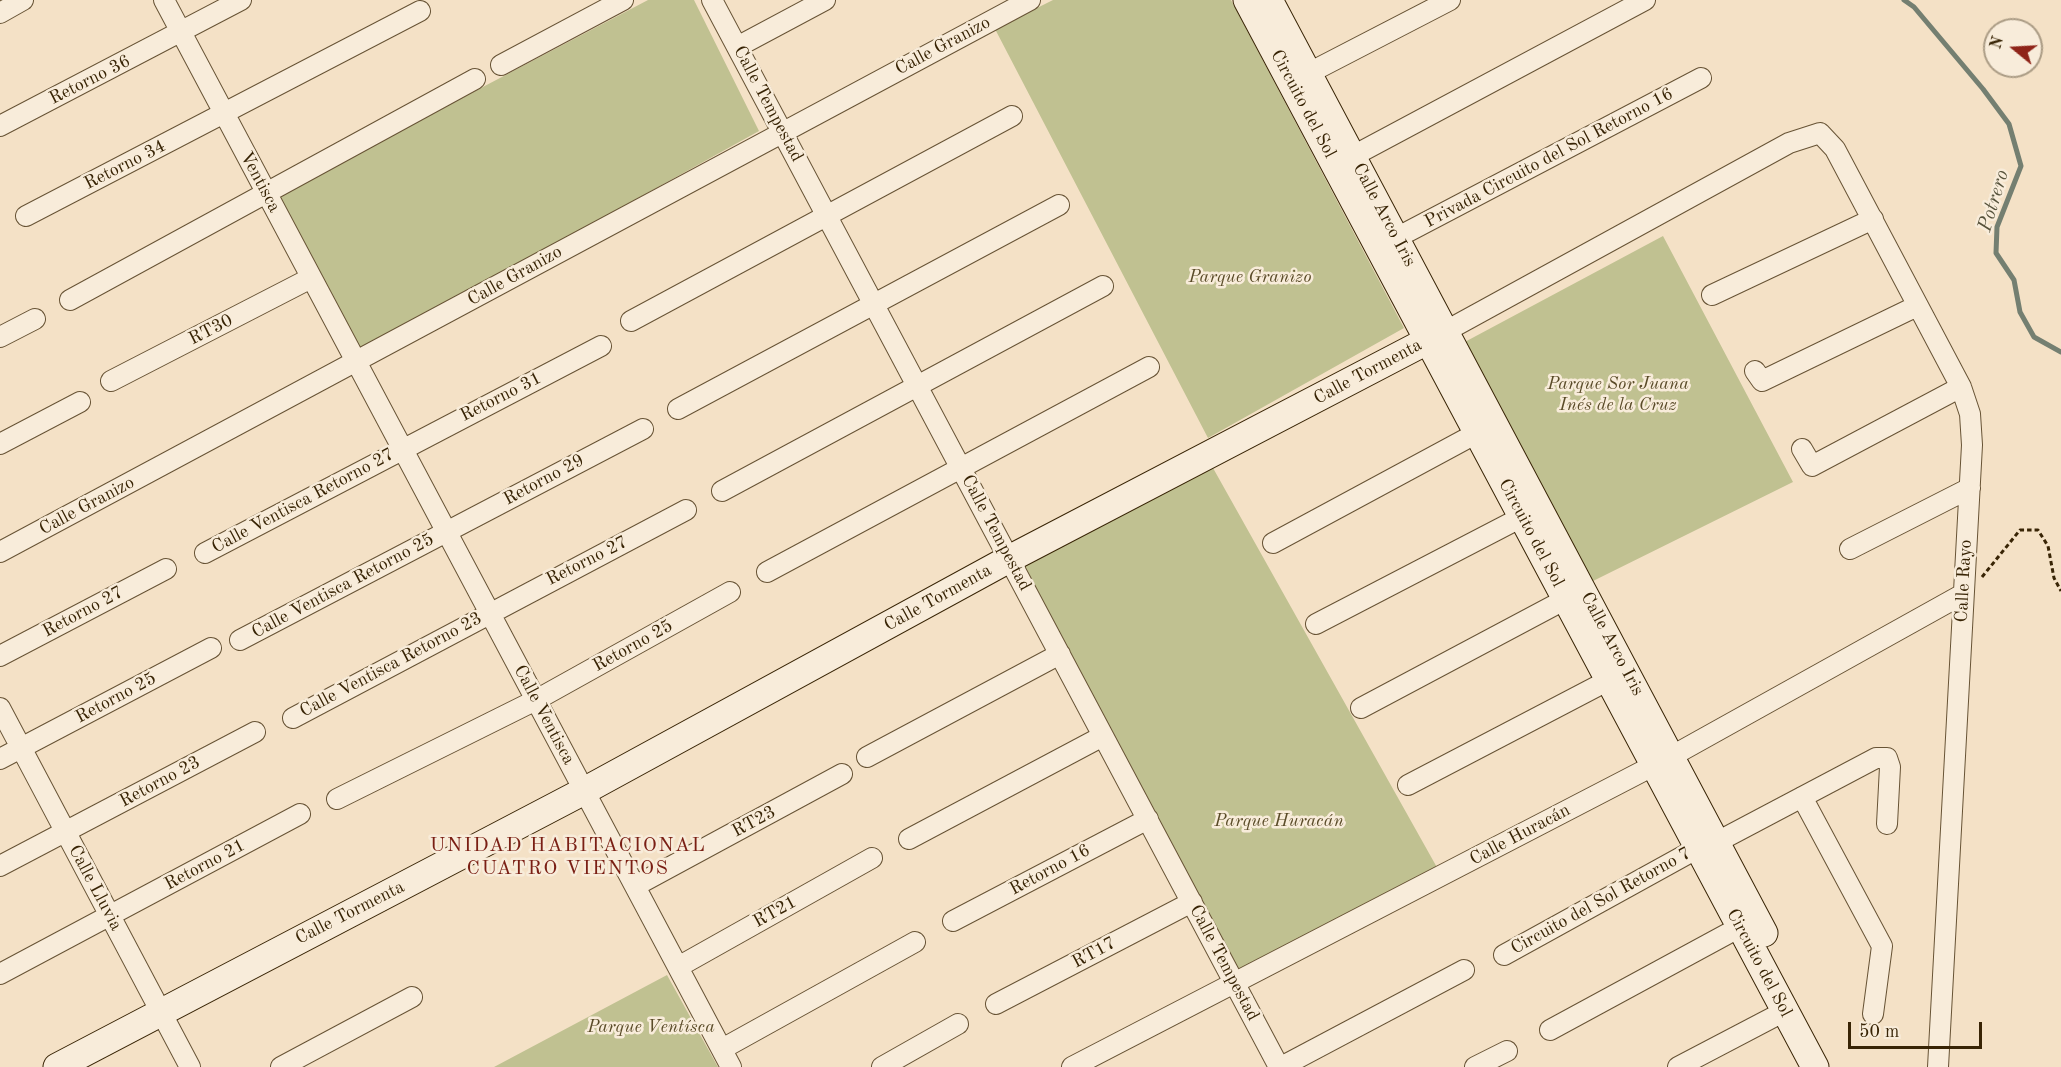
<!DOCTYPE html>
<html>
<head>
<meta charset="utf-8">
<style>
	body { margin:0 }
	#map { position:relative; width:2061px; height:1067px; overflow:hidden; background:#f4e1c6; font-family:"Old Standard TT",serif }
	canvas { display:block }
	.north { position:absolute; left:1983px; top:18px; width:60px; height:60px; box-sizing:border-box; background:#f8ecda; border:2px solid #ab9c85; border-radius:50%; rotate:288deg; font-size:16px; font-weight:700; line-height:24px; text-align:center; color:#382405 }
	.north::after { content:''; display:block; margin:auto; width:21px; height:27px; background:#8f2418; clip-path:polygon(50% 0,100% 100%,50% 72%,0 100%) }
	.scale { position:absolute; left:1848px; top:1022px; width:134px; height:27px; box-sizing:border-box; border:3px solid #382405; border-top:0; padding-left:8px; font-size:18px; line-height:21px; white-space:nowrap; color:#382405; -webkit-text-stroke:4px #f8ecda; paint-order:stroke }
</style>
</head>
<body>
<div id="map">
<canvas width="2061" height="1067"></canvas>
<div class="north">N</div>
<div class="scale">50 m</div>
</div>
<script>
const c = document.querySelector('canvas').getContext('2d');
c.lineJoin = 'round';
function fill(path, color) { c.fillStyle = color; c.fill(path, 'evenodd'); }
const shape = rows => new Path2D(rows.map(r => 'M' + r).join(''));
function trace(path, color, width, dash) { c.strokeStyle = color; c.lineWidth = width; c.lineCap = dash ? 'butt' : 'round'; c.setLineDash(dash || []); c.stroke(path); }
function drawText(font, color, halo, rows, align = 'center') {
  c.font = font + ' "Old Standard TT",serif'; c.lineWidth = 5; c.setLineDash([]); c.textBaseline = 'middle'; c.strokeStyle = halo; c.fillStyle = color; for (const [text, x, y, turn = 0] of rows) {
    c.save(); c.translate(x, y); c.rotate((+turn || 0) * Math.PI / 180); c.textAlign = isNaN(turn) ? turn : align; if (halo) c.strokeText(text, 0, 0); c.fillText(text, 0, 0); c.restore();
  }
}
fill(shape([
	[648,0,694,0,759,131,359,353,274,197],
	[1053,0,1231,0,1404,328,1208,438,995,29],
	[1663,236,1793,482,1591,582,1461,344],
	[1213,468,1439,871,1235,984,1009,559],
	[667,975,718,1067,494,1067]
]), '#c0c191');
trace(shape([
	[1904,0,1914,7,1983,89,2009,124,2021,166,1997,227,1996,253,2014,280,2020,312,2034,337,2061,352]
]), '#747f71', 5);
const street = shape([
	[164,0,731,1067],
	[712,0,1279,1067],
	[0,13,23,0],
	[737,47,825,0],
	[501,65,623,0],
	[1309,73,1450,0],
	[0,126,241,0],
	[1353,156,1645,0],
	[26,216,420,11],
	[1396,238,1701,78],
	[1712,295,1873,219],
	[70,300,475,79],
	[631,321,1012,116],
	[1446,331,1789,143,1820,133,1835,149,1961,387,1970,414,1972,445,1938,1067],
	[0,337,35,319],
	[1755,371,1762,381,1917,306],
	[111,381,311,278],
	[678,409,1059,205],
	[0,444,80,402],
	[1802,449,1812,466,1961,387],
	[722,491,1103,286],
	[1273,543,1477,433],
	[1850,549,1970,488],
	[0,552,1030,0],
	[205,553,601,346],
	[767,572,1149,367],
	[1316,624,1522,517],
	[240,640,643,429],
	[0,656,166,569],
	[0,708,190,1067],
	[1361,708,1566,599],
	[293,718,686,510],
	[867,757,1060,654],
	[0,759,211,648],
	[1408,785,1609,680],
	[1802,797,1882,946,1873,1014],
	[337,799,536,700,730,592],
	[909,839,1103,736],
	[1717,842,1876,758,1887,758,1890,767,1887,824],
	[0,866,255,732],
	[635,886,842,774],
	[953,921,1148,819],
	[1504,955,1698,848],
	[678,967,872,858],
	[0,974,300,814],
	[996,1004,1192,902],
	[1550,1030,1740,927],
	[722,1049,915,942],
	[281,1067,412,997],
	[882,1067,958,1024],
	[1072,1067,1672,756,1963,594],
	[1281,1067,1464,970],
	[1475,1067,1507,1051],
	[1678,1067,1785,1011]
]);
const secondary = shape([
	[1247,0,1815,1067],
	[1269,0,1764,933],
	[57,1067,584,791,1009,559,1446,331]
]);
trace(street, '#675335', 22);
trace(secondary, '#382405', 29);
trace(shape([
	[1982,577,2020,530,2038,530,2048,546,2054,578,2061,591]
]), '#382405', 3, [4.5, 3]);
trace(street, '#f8ecda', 20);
trace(secondary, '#f8ecda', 27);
drawText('18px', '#382405', '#f8ecda', [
	["Calle Granizo",943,46,-28],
	["Retorno 36",90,80,-27],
	["Calle Tempestad",768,104,62],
	["Circuito del Sol",1303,104,62],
	["Privada Circuito del Sol Retorno 16",1549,158,-28],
	["Retorno 34",125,165,-27],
	["Ventisca",260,182,62],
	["Calle Arco Iris",1384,215,62],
	["Calle Granizo",515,276,-29],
	["RT30",211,330,-27],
	["Calle Tormenta",1368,372,-28],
	["Retorno 31",501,397,-27],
	["Retorno 29",544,480,-28],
	["Calle Ventisca Retorno 27",303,501,-28],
	["Calle Granizo",87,506,-28],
	["Calle Tempestad",996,533,62],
	["Circuito del Sol",1531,533,62],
	["Retorno 27",587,561,-27],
	["Calle Rayo",1964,581,-87],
	["Calle Ventisca Retorno 25",343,586,-28],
	["Calle Tormenta",938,598,-29],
	["Retorno 27",83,612,-28],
	["Calle Arco Iris",1612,644,62],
	["Retorno 25",633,646,-29],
	["Calle Ventisca Retorno 23",391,665,-28],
	["Retorno 25",116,698,-28],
	["Calle Ventisca",544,715,62],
	["Retorno 23",160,782,-28],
	["RT23",754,822,-28],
	["Calle Huracán",1520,835,-28],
	["Retorno 21",205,865,-28],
	["Retorno 16",1050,870,-28],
	["Calle Lluvia",95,888,62],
	["Circuito del Sol Retorno 7",1601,901,-29],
	["RT21",775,912,-29],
	["Calle Tormenta",350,913,-27],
	["RT17",1094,953,-28],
	["Calle Tempestad",1224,963,62],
	["Circuito del Sol",1759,963,62]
]);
drawText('italic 18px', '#5a4b28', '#f8ecda', [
	["Parque Granizo",1250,277],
	["Parque Sor Juana",1618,384],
	["Inés de la Cruz",1618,405],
	["Parque Huracán",1279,821],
	["Parque Ventísca",651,1027]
]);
drawText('italic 20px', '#56523b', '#f8ecda', [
	["Potrero",1994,201,-73]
]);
c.letterSpacing = '1.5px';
drawText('20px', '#7a1f14', '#f8ecda', [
	["UNIDAD HABITACIONAL",568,846],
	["CUATRO VIENTOS",568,869]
]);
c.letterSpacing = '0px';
</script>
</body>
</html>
